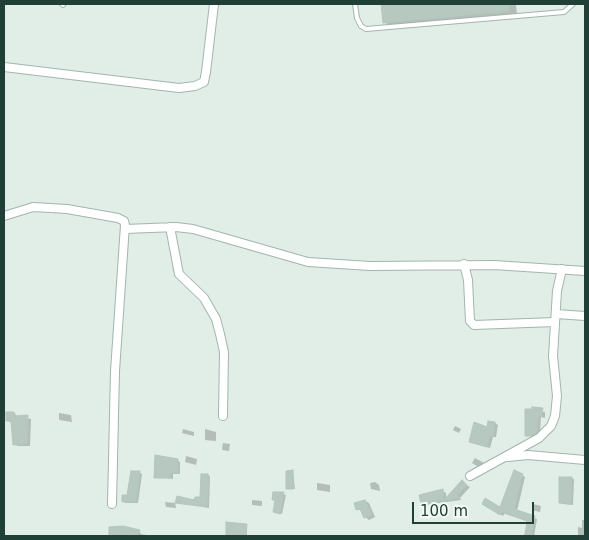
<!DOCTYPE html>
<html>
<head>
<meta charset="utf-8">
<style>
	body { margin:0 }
	#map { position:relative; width:589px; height:540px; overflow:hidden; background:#e1ede7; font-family:"DejaVu Sans",sans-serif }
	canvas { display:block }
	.frame { position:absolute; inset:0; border:5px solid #203f36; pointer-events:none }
	.scale { position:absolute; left:412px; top:502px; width:122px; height:22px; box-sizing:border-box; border:2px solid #203f36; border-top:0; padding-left:6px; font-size:15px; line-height:18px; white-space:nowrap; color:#203f36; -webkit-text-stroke:4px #f2f9f5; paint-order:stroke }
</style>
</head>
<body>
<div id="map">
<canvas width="589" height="540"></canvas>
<div class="frame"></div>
<div class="scale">100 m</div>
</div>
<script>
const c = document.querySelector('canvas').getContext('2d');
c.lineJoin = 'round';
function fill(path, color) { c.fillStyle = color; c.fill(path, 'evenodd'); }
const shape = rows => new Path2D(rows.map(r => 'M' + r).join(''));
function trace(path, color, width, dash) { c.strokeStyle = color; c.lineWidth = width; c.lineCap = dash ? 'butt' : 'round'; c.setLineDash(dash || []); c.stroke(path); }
fill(shape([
	[382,4,516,4,517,15,392,27,384,22],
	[526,410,545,412,545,418,541,417,540,433,535,437,526,435],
	[14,413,18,417,31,419,30,446,18,446,14,444,12,423,8,421],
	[59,413,71,415,72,422,59,420],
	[495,423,498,425,496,437,493,437,490,448,470,442],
	[455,426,461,429,459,433,453,430],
	[183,429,194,432,194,436,182,433],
	[205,429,216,432,216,441,205,440],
	[223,443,230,444,229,451,222,450],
	[186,456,197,459,196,465,185,462],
	[156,457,165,457,180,462,180,474,173,474,173,479,156,477],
	[475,458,486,464,480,468,472,463],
	[293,472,295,489,289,489,287,488],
	[140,473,142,474,138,503,125,503,123,501,128,497],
	[207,475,210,476,209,508,177,502,202,498],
	[522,475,525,477,517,511,537,519,534,536,524,536,528,521,505,513,503,516,484,503,501,509],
	[571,478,574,479,573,505,563,504,560,502],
	[375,482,379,485,380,491,371,489,370,483],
	[317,483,330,485,330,492,317,490],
	[465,484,470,487,460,498,461,500,425,505,422,503,443,491,446,493,446,499],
	[274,493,286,495,282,514,277,513],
	[252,500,262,501,262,506,252,505],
	[365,501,369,503,375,517,369,520,365,517,362,511,357,509],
	[165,502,175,503,176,508,166,507],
	[533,504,541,506,540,512,532,510],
	[582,520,585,520,585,536,578,536,578,527,582,528],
	[247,525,247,536,229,535],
	[139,531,141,534,151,536,110,534]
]), '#0003');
const building = shape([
	[381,4,509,4,509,11,383,23,381,4],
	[532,407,543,408,541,417,538,416,537,432,531,436,525,436,525,409,532,409,532,407],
	[6,412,14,412,15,416,28,415,27,444,13,445,11,421,6,421,6,412],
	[488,421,495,422,493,437,490,436,487,447,469,442,474,422,487,427,488,421],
	[155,455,178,459,178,473,170,473,170,478,154,478,155,455],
	[293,470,293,489,286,489,286,471,293,470],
	[514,470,523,474,514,509,535,516,531,536,525,536,527,521,501,512,500,515,482,504,485,498,500,507,514,470],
	[131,471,140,471,136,502,122,502,122,495,127,495,131,471],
	[201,474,208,474,209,478,207,507,175,503,177,496,194,500,195,497,200,497,201,474],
	[559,477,572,477,571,504,559,503,559,477],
	[462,480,467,485,457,495,459,498,421,504,419,495,443,489,444,500,462,480],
	[273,492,284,492,280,514,273,512,275,500,272,500,273,492],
	[365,500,372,515,364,518,360,509,356,510,354,503,365,500],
	[226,522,247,524,246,536,226,536,226,522],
	[123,526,140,530,138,536,109,535,109,527,123,526]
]);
fill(building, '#b6c8c0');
trace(building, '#b3c7be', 1);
const service = shape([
	[62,4,63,5],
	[355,4,357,18,361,26,366,29,564,12,573,4]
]);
const minor = shape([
	[4,67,179,88,195,86,204,82,206,72,214,4],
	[4,216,33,207,67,209,118,218,124,221,125,225,115,371,112,504],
	[170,227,179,274,204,298,216,319,220,334,224,352,223,416],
	[125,229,176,227,193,229,308,262,370,266,494,265,585,271],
	[464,264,468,280,470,321,474,325,555,322],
	[556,314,585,316],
	[508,457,528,455,585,460],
	[470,476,539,438,551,426,555,416,557,396,553,356,557,291,562,269]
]);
trace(service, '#a3b5ae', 6);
trace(minor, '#a3b5ae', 10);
trace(service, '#fff', 4);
trace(minor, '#fff', 8);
</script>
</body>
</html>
